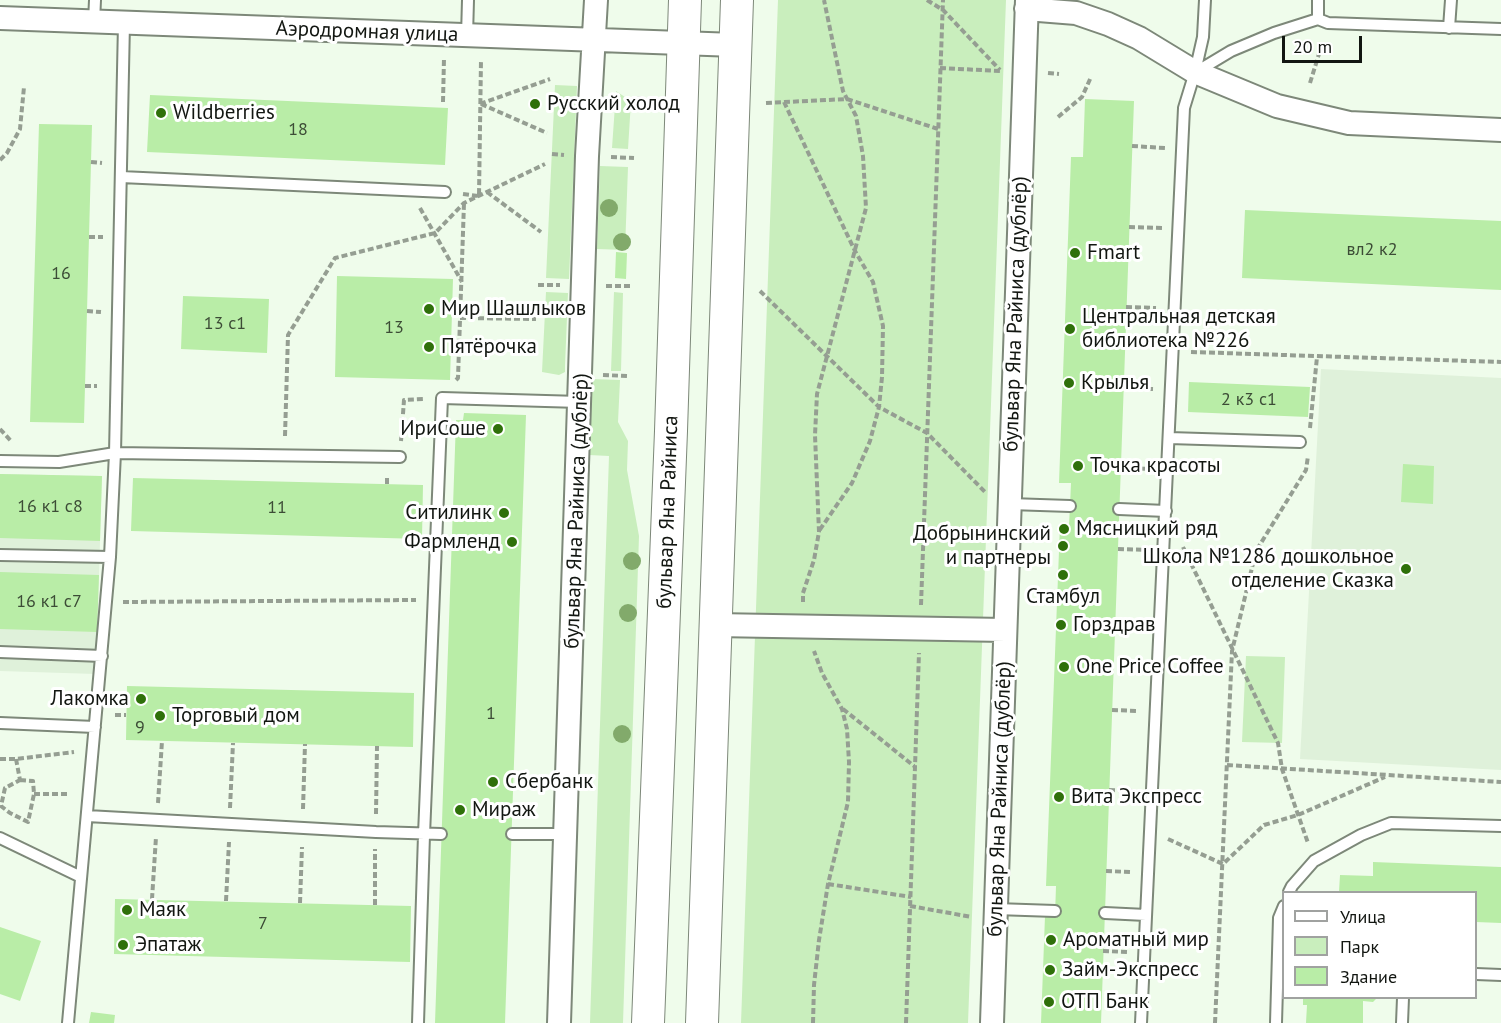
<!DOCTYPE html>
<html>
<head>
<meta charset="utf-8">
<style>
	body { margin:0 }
	#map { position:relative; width:1501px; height:1023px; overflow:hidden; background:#effceb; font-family:"PT Sans",sans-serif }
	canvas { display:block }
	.legend { position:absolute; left:1282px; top:891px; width:195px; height:108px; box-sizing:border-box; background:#fff; border:2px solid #a0a2a0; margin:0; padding:8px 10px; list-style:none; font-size:18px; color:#121611 }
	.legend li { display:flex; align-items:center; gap:12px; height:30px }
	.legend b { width:30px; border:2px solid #a0a2a0 }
	.scale { position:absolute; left:1282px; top:36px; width:80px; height:27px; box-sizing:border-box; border:3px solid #121611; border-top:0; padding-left:8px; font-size:18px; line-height:21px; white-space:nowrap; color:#121611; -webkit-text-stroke:4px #fff; paint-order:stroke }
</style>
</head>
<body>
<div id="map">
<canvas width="1501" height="1023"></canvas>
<ul class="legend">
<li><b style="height:8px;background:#fff"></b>Улица</li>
<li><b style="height:16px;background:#c9eebd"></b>Парк</li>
<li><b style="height:16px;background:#b9eda7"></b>Здание</li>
</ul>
<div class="scale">20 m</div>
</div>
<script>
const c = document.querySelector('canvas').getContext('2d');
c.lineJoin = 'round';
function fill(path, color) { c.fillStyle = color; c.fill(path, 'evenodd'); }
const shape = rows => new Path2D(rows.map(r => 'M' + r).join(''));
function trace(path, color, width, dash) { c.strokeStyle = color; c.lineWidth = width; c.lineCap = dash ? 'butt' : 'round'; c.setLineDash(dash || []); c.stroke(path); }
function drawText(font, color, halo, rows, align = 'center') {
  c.font = font + ' "PT Sans",sans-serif'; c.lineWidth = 6; c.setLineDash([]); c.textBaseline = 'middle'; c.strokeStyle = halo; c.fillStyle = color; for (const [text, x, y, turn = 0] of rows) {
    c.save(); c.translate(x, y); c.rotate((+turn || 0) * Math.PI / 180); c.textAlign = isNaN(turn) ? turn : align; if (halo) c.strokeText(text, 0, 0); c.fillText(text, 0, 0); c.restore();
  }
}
fill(shape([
	[1321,369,1501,378,1501,770,1300,759],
	[0,474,102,476,96,674,0,671]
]), '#dff1da');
fill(shape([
	[778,0,1006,0,968,1023,741,1023],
	[555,85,577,86,569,279,546,278],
	[616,91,631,101,628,149,612,148],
	[600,166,628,167,625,250,597,249],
	[546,292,568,293,565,366,565,372,559,375,542,372],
	[614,292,623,293,621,371,611,371],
	[591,379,620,380,618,422,628,441,627,470,639,536,623,1023,590,1023,609,456,589,455],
	[1246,656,1285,657,1282,743,1242,742]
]), '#c9eebd');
fill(shape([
	[150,95,448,108,445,165,147,152],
	[1085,99,1134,101,1101,1023,1041,1023,1045,916,1055,916,1056,886,1046,886,1060,525,1069,525,1070,506,1071,483,1059,483,1071,157,1083,157],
	[39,124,92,125,84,423,30,422],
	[1245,210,1501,221,1501,290,1242,278],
	[616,252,627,253,626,279,615,278],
	[337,276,453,279,450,380,335,377],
	[183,296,269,299,267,353,181,349],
	[1189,382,1310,387,1308,417,1188,412],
	[464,413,526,415,505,1023,435,1023,456,420,463,420],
	[1403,464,1434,466,1433,504,1401,502],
	[0,474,102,476,100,541,0,538],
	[133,478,423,485,422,539,131,531],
	[0,572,99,575,97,632,0,629],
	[127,686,414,693,413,747,126,740],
	[1373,862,1501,867,1501,923,1476,922,1476,892,1339,892,1340,875,1373,876],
	[115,899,411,906,410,962,114,954],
	[0,927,41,941,20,1001,0,994],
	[1303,998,1377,998,1373,1002,1363,1001,1363,1023,1306,1023,1307,1005,1303,1005],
	[91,1012,115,1015,114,1023,89,1023]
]), '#b9eda7');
const service = shape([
	[1318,19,1318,0],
	[94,22,95,0],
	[1449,28,1451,0],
	[467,36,468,0],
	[1196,72,1231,51,1274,33,1318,19,1328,23,1501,29],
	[121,177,445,192],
	[1169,438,1300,442],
	[0,461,59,462,115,453,400,457],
	[1010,504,1070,506],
	[1119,509,1166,511],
	[0,555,110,557],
	[0,652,102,656],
	[0,723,95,727],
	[87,816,376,832,441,834],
	[512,834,566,834],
	[0,838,81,877],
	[1289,892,1292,886,1314,861,1361,835,1391,823,1501,826],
	[996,909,1055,911],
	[1105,913,1146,915],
	[1476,974,1501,975],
	[68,1023,110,557,115,453,124,23],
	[418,1023,424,835,442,398,580,402],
	[1141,1023,1184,108,1195,72,1203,37,1205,0],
	[1276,1023,1279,918,1284,906],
	[1402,1023,1403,998]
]);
const minor = shape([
	[1026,9,1076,13,1108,24,1139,38,1195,72,1277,106,1349,123,1501,130],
	[0,18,735,45],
	[715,625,1005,630],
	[559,1023,587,156,596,0],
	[992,1023,1027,0]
]);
const secondary = shape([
	[648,1023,671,431,685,0],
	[702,1023,737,0]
]);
trace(service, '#7d8879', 14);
trace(minor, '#7d8879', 26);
trace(secondary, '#7d8879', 34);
trace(shape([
	[927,0,943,10,1000,70],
	[940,68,1000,71],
	[1048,73,1059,74],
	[1310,83,1323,41],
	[636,99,644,98],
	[443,102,444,58],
	[784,102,855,251,873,282,883,326,882,377,879,407,870,441,852,483,819,531],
	[766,103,847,99,938,129],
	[480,104,550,79],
	[481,104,547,133],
	[1058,117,1082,97,1091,77],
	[1132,146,1165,148],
	[552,154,564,155],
	[611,157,634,158],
	[0,160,7,153,20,129,24,87],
	[91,162,102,163],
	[487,192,541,232],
	[463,194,479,196,481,60],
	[420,208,462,282],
	[1129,227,1162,228],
	[89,237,103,237],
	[538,285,560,285],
	[606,286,630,286],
	[760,291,879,407,927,433,986,493],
	[1126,307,1156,308],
	[87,311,101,312],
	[460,318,536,319],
	[1191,352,1501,362],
	[603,375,627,376],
	[456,380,458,378,464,203],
	[85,386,97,386],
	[1123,388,1153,389],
	[1310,428,1317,357],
	[0,429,12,442],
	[285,436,288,335,335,258,435,233,464,203,545,164],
	[401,441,404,400,424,399],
	[1121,468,1150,469],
	[387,484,387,476],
	[1183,547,1278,743,1282,769,1308,843],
	[1118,549,1147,550],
	[123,602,416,600],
	[803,602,803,593,814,560,819,532,815,435,817,394,866,208,863,156,856,116,843,91,824,0],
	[921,605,943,0],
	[1115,629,1141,630],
	[843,709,914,766],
	[1112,710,1139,711],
	[115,715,126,715],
	[0,759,16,759,74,752],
	[16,759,20,780],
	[1227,765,1501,782],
	[20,780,33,781,34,794,28,822,10,813,1,806,5,788,20,780],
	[1109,790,1136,791],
	[34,794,70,794],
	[158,803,162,741],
	[230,808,233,743],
	[303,809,305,744],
	[376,814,377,746],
	[1168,839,1223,864,1264,825,1298,815,1385,777],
	[1106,871,1130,872],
	[828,884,911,897],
	[152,899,156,837],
	[226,901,229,842],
	[300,903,302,847],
	[375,905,375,849],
	[910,906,972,917],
	[1103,951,1127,952],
	[813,1023,814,985,819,940,828,884,848,802,849,762,847,729,842,709,822,673,814,651],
	[906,1023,919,653],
	[1215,1023,1232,651,1256,551,1306,470,1308,456]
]), '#959e92', 4, [6, 3]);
trace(service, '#fff', 10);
trace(minor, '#fff', 22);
trace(secondary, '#fff', 32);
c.fillStyle = '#82aa6b';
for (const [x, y] of [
	[609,208],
	[622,242],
	[632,561],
	[628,613],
	[622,734]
]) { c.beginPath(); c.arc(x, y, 9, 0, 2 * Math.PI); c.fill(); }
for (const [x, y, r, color] of [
	[535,104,6,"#2f700a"],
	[161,113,6,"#2f700a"],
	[1075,253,6,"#2f700a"],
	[429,309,6,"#2f700a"],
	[1070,329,6,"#2f700a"],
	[429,347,6,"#2f700a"],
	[1069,383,6,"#2f700a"],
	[498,429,6,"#2f700a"],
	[1078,466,6,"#2f700a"],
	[504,513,6,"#2f700a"],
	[1064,529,6,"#2f700a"],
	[512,542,6,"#2f700a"],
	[1063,546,6,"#2f700a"],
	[1406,569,6,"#2f700a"],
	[1063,575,6,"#2f700a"],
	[1061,625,6,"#2f700a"],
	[1064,667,6,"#2f700a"],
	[141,699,6,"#2f700a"],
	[160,716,6,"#2f700a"],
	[493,782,6,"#2f700a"],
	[1059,797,6,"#2f700a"],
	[460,810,6,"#2f700a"],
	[127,910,6,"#2f700a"],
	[1051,940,6,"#2f700a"],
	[123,945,6,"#2f700a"],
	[1050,970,6,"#2f700a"],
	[1049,1002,6,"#2f700a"]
]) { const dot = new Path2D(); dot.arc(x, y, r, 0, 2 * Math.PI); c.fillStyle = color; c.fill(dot); trace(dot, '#fff', 2); }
drawText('18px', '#3c4c36', null, [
	["18",298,130],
	["вл2 к2",1372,250],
	["16",61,274],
	["13 с1",225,324],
	["13",394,328],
	["2 к3 с1",1249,400],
	["16 к1 с8",50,507],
	["11",277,508],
	["16 к1 с7",49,602],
	["1",491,714],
	["9",140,728],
	["7",263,924]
]);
drawText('21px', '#121611', '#fff', [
	["Аэродромная улица",367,32,2],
	["бульвар Яна Райниса (дублёр)",1016,314,-88],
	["бульвар Яна Райниса (дублёр)",577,511,-88],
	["бульвар Яна Райниса",668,512,-88],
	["бульвар Яна Райниса (дублёр)",1000,799,-88]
]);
drawText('21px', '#121611', '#fff', [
	["Русский холод",547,104],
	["Wildberries",173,113],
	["Fmart",1087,253],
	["Мир Шашлыков",441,309],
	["Центральная детская",1082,317],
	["библиотека №226",1082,341],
	["Пятёрочка",441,347],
	["Крылья",1081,383],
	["ИриСоше",486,429,"right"],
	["Точка красоты",1090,466],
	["Ситилинк",492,513,"right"],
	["Мясницкий ряд",1076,529],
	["Добрынинский",1051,534,"right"],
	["и партнеры",1051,558,"right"],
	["Фармленд",500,542,"right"],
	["Школа №1286 дошкольное",1394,557,"right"],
	["отделение Сказка",1394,581,"right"],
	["Стамбул",1063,597,"center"],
	["Горздрав",1073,625],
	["One Price Coffee",1076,667],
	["Лакомка",129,699,"right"],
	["Торговый дом",172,716],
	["Сбербанк",505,782],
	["Вита Экспресс",1071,797],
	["Мираж",472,810],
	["Маяк",139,910],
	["Ароматный мир",1063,940],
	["Эпатаж",135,945],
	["Займ-Экспресс",1062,970],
	["ОТП Банк",1061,1002]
], 'left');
</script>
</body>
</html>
